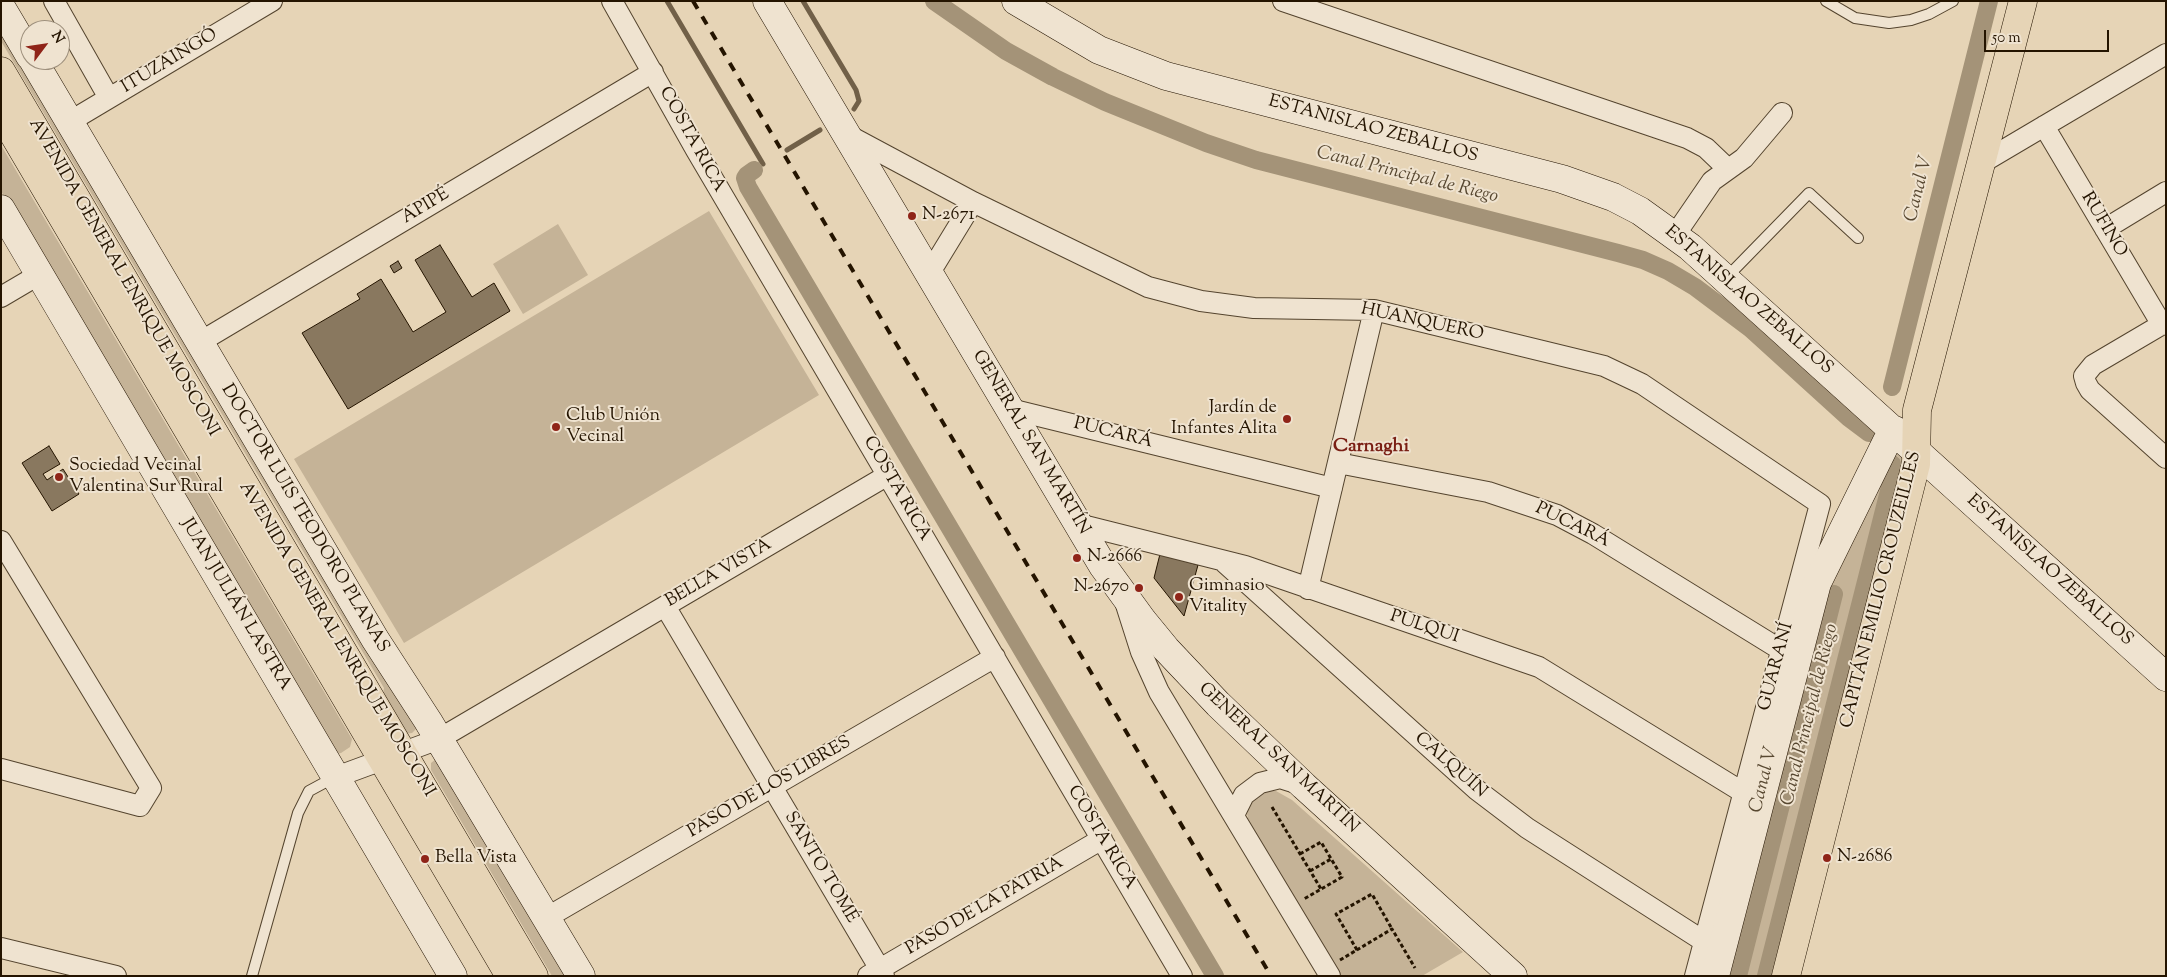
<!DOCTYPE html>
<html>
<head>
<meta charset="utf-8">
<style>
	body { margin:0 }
	#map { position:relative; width:2167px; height:977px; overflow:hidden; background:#e6d4b6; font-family:"Sorts Mill Goudy",serif }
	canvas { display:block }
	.frame { position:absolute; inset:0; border:2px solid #241400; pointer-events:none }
	.north { position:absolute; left:20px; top:20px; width:50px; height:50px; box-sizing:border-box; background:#efe3d0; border:1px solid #9e907d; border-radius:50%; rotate:59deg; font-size:14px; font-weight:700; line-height:20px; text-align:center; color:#241400 }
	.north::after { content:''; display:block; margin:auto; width:18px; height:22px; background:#8f2418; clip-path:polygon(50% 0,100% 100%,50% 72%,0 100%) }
	.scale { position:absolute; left:1984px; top:30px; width:125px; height:22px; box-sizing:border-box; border:2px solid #241400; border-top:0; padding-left:6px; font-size:15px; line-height:18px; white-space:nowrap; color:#241400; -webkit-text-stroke:4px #efe3d0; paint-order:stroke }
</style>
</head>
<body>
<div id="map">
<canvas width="2167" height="977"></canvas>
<div class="frame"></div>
<div class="north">N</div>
<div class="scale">50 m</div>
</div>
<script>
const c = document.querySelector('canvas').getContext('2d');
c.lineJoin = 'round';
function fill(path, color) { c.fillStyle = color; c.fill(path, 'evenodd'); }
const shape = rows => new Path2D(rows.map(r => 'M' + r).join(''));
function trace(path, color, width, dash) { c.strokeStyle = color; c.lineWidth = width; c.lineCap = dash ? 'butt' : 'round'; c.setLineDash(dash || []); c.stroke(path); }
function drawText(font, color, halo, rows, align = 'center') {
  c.font = font + ' "Sorts Mill Goudy",serif'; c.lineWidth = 4; c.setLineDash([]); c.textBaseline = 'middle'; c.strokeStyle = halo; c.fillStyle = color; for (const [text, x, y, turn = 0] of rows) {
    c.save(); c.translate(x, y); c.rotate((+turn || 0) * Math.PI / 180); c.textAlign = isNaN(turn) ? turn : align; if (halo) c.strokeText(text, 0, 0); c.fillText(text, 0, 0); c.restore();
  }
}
fill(shape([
	[1,21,417,728,412,733,405,734,382,700,384,688,1,41],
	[1,145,352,739,350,747,341,753,336,754,332,750,1,191],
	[709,211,819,395,404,643,294,459],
	[558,224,588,275,523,314,493,264],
	[1897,452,1905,457,1778,976,1724,976,1825,588,1895,453],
	[436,759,572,976,552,976,431,770,431,763],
	[1267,791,1276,791,1292,800,1463,952,1422,976,1339,976,1250,828,1247,814,1249,806,1253,799]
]), '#c5b397');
trace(shape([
	[667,1,763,164],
	[803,1,856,90,859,101,854,109],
	[787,150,820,130],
	[1849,418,1850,425,1862,434]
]), '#716048', 5);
trace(shape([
	[934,1,1006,51,1053,77,1105,102,1206,143,1256,160,1618,253,1643,260,1668,271,1695,287,1751,329,1849,418,1869,433],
	[754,170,747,175,745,178,748,187,1215,976],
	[1892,387,1989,1],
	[1738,976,1834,594],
	[1766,976,1894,471,1892,464]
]), '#a49378', 18);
const building = shape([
	[440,245,472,297,494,283,510,311,348,409,302,333,360,299,357,294,381,279,413,332,446,312,415,260,440,245],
	[398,261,402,268,394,273,390,266,398,261],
	[49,446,60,464,43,474,47,480,63,469,79,494,52,511,22,463,49,446],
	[1160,554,1198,565,1184,616,1154,578,1160,554]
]);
fill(building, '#89785f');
trace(building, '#241400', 1);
const lane = shape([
	[1826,1,1855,18,1889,23,1911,20,1929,14,1953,1],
	[1726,278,1809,193,1858,238],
	[252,976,298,813,309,791,335,777]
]);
const street = shape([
	[54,1,109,98],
	[612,1,696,150,1182,976],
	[1283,1,1687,138,1706,148,1728,169],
	[69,122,272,1],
	[2044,126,2162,325],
	[846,134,973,202,1148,287,1201,301,1254,308,1374,310,1604,366,1642,384,1820,504,1695,976],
	[1980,164,2166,54],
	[2105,229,2166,192],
	[1675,235,1712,181,1744,158,1782,113],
	[929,274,973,202],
	[1,297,40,274],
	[2166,322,2093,365,2084,376,2086,383,2090,390,2166,458],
	[200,342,653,72],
	[1010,409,1332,488],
	[1338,463,1488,492,1557,515,1593,534,1781,650],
	[1078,524,1245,566,1539,667,1744,793],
	[1,541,151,788,140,806,1,769],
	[1225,563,1477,790,1527,828,1705,942],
	[1308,589,1374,310],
	[1126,605,1141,652,1159,692,1330,976],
	[665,606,884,976],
	[336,777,439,739,888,475],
	[1234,815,1244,795,1260,783,1280,778,1302,785],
	[546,918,995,657],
	[1,948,116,976],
	[868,976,1102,839]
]);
const secondary = shape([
	[767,1,1103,566,1143,621,1166,649,1218,704,1304,786,1513,976],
	[1016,1,1099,50,1166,76,1562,179,1613,197,1640,211,1690,247,2166,677],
	[1,7,30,56],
	[33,60,375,639,428,721,581,976],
	[1,209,453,976],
	[1715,976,1817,583,1887,441,1895,430]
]);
const primary = shape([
	[1786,976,1916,464,1917,410,2023,1]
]);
const highway = shape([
	[1,71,534,976],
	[1,113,510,976]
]);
trace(lane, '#54442e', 12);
trace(street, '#54442e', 22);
trace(secondary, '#241400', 29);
trace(primary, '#241400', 29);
trace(highway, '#241400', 29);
trace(shape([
	[1272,807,1321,889],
	[1300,854,1321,842,1342,877,1304,899],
	[1310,871,1331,859],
	[1357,950,1336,914,1372,894,1392,929],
	[1340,960,1392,929,1415,968]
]), '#241400', 3, [4, 2.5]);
trace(lane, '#efe3d0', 10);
trace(street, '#efe3d0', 20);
trace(secondary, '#efe3d0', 28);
trace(primary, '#e6d4b6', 28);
trace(highway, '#e6d4b6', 28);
trace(shape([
	[693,1,1271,976]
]), '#241400', 4, [9, 9]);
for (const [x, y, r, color] of [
	[912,216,5,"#8f2418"],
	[1287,419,5,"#8f2418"],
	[556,427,5,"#8f2418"],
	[59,477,5,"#8f2418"],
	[1077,558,5,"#8f2418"],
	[1139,588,5,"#8f2418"],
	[1179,597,5,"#8f2418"],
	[1827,858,5,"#8f2418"],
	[425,859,5,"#8f2418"]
]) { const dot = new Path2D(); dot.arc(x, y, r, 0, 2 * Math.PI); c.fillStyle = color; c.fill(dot); trace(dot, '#efe3d0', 2); }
drawText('18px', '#241400', '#efe3d0', [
	["ITUZAINGÓ",170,62,-31],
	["ESTANISLAO ZEBALLOS",1373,130,15],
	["COSTA RICA",691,140,61],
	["APIPÉ",426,207,-31],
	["RUFINO",2103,225,59],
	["AVENIDA GENERAL ENRIQUE MOSCONI",123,278,60],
	["ESTANISLAO ZEBALLOS",1748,301,41],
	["HUANQUERO",1422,323,12],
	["PUCARÁ",1113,434,14],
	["GENERAL SAN MARTÍN",1030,443,59],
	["COSTA RICA",896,489,60],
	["DOCTOR LUIS TEODORO PLANAS",304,519,59],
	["PUCARÁ",1572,526,26],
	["ESTANISLAO ZEBALLOS",2049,571,42],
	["BELLA VISTA",719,574,-30],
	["CAPITÁN EMILIO CROUZEILLES",1882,590,-76],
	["JUAN JULIÁN LASTRA",235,605,59],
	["PULQUI",1424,628,18],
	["AVENIDA GENERAL ENRIQUE MOSCONI",336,640,59],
	["GUARANÍ",1777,667,-75],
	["GENERAL SAN MARTÍN",1278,759,43],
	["CALQUÍN",1450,766,41],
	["PASO DE LOS LIBRES",770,788,-30],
	["COSTA RICA",1101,838,59],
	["SANTO TOMÉ",820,868,59],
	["PASO DE LA PATRIA",985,907,-30]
]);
drawText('18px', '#241400', '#efe3d0', [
	["N-2671",922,216],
	["Jardín de",1277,409,"right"],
	["Infantes Alita",1277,430,"right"],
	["Club Unión",566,417],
	["Vecinal",566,438],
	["Sociedad Vecinal",69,467],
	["Valentina Sur Rural",69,488],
	["N-2666",1087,558],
	["Gimnasio",1189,587],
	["Vitality",1189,608],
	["N-2670",1129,588,"right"],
	["N-2686",1837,858],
	["Bella Vista",435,859]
], 'left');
drawText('italic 19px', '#574730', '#efe3d0', [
	["Canal Principal de Riego",1407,176,14],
	["Canal V",1920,189,-76],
	["Canal Principal de Riego",1811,715,-76],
	["Canal V",1765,780,-76]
]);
drawText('bold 19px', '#7a1f14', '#efe3d0', [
	["Carnaghi",1371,448]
]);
</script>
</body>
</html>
